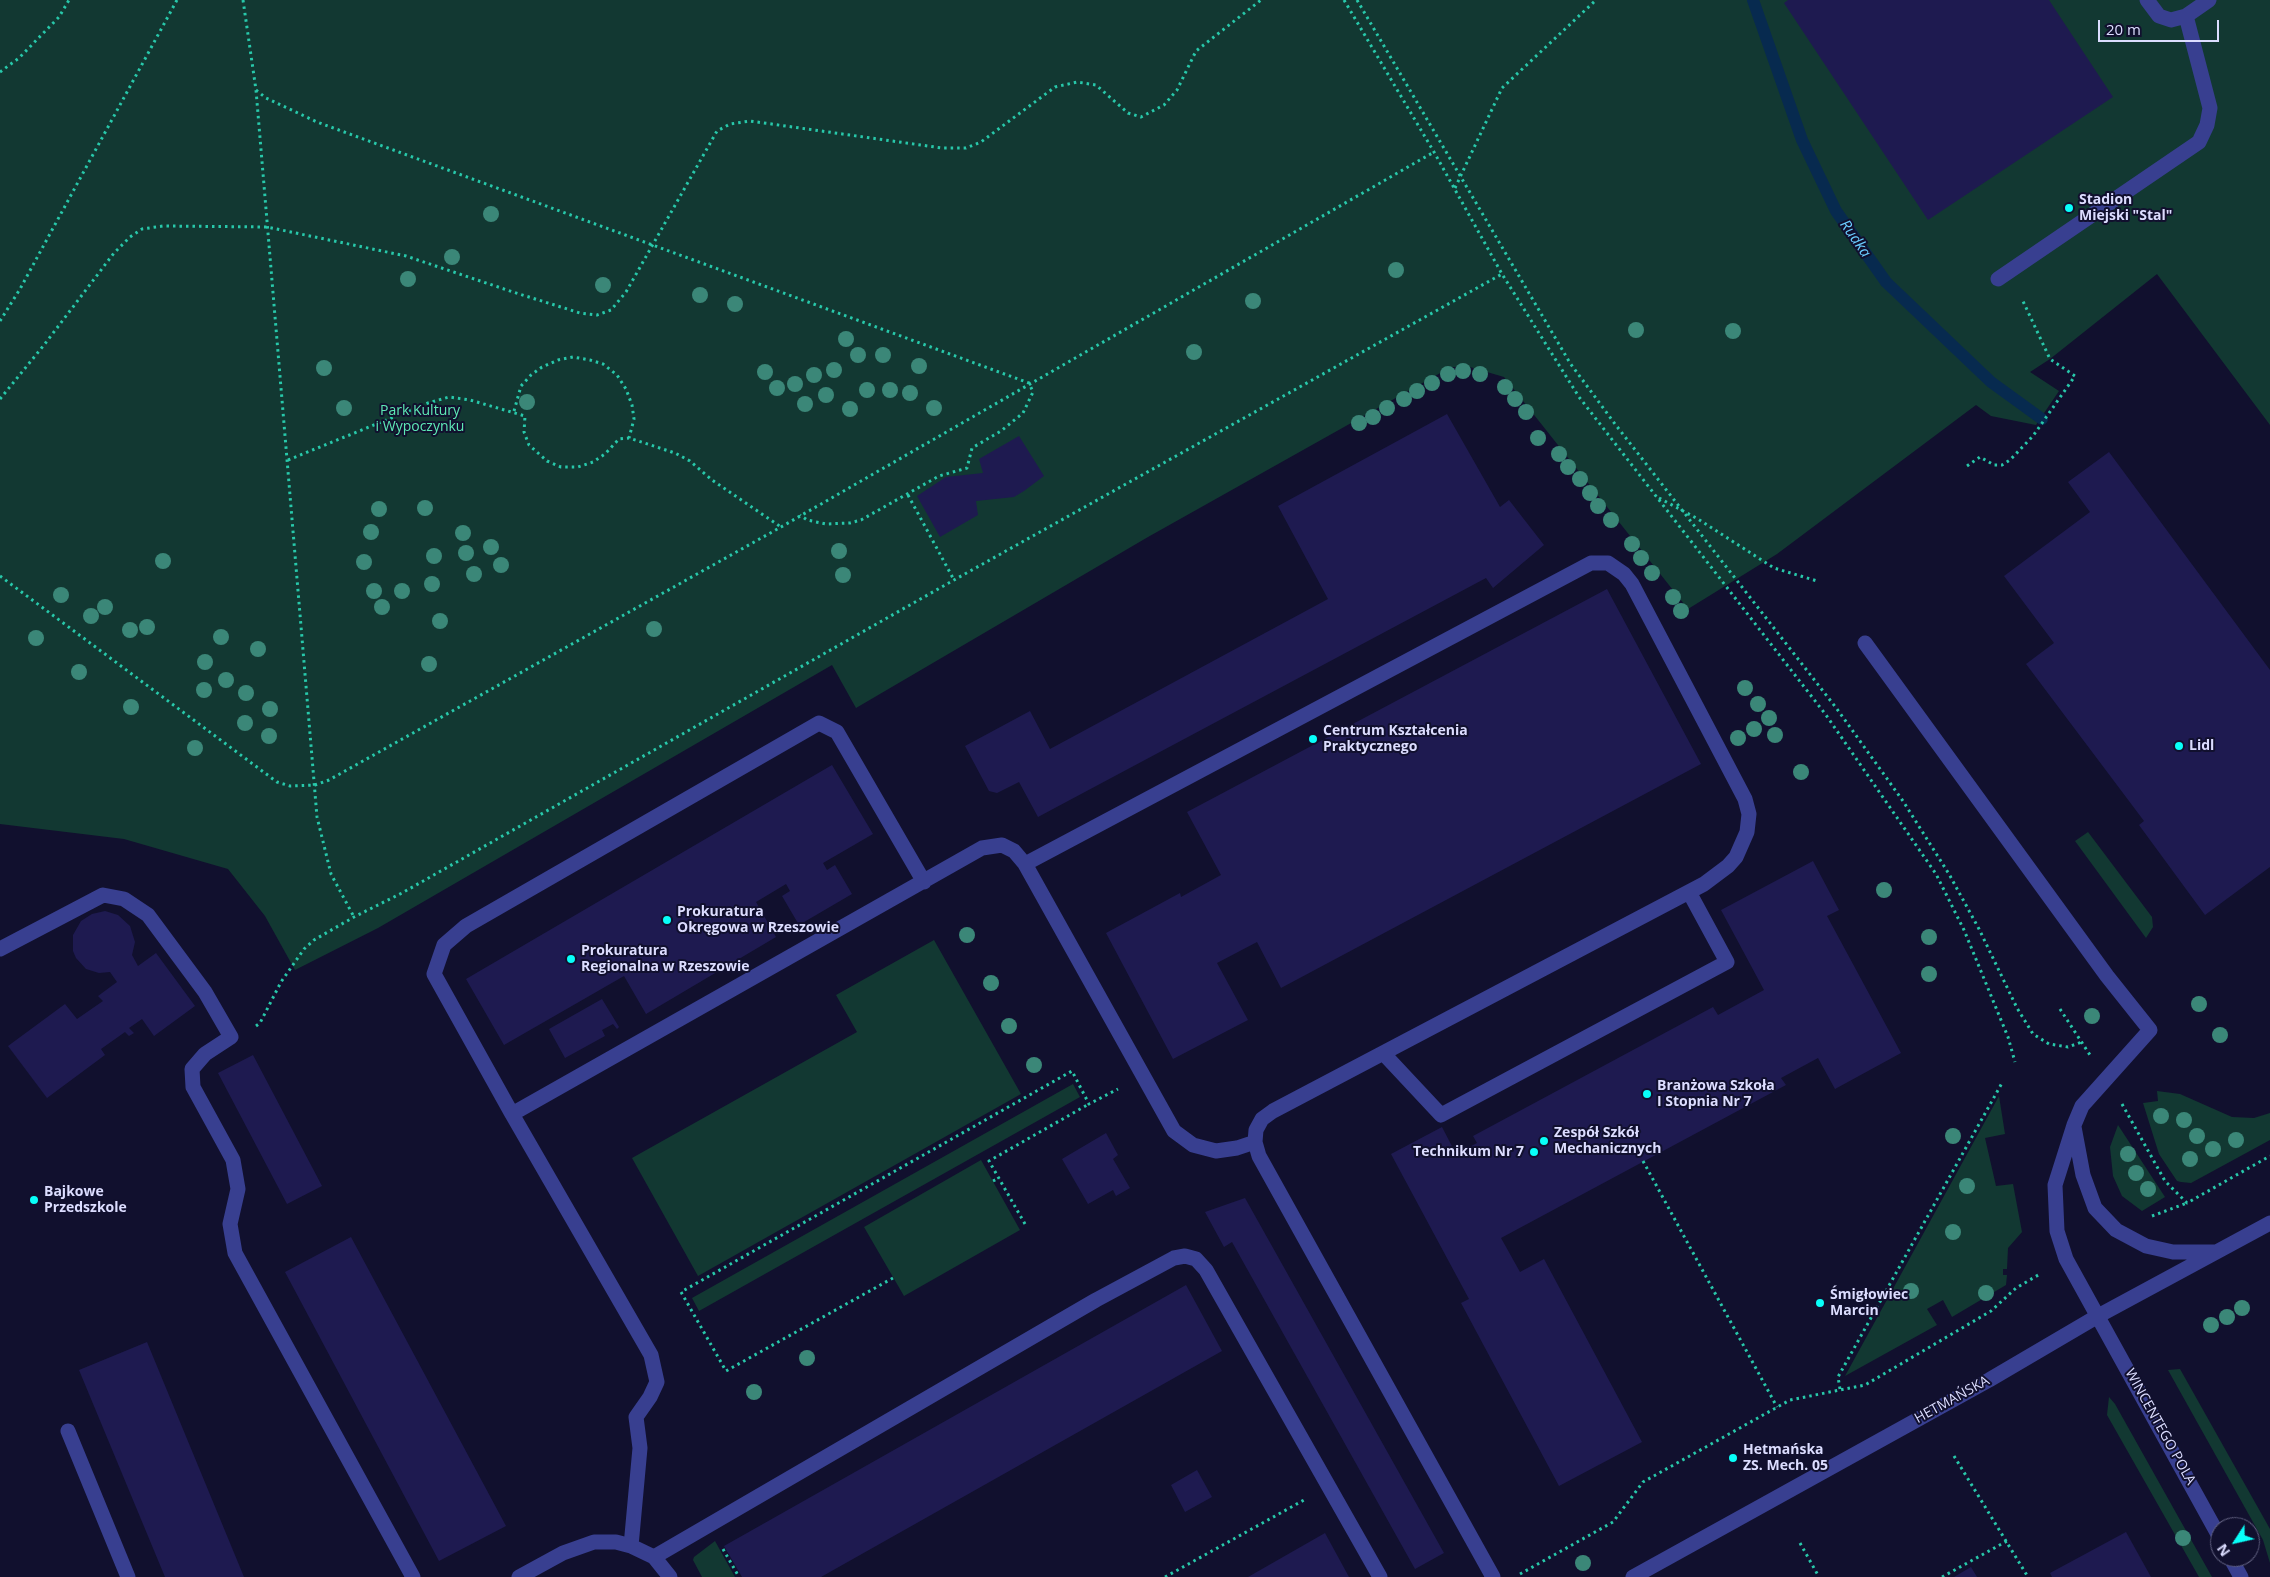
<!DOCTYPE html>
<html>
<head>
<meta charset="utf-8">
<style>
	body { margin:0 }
	#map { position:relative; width:2270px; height:1577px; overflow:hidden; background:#11102e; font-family:"Open Sans",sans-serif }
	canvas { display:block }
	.north { position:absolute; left:2210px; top:1517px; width:50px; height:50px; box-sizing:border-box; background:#11102e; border:1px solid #626282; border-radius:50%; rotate:235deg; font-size:14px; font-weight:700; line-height:20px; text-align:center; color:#dcddff }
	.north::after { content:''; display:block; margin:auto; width:18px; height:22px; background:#08fff9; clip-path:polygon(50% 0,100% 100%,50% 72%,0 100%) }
	.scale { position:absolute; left:2098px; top:20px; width:121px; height:22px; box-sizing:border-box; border:2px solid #dcddff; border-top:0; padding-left:6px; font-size:15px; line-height:18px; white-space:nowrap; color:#dcddff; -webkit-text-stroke:4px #11102e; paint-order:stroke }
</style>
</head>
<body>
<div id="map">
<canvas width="2270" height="1577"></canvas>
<div class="north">N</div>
<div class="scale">20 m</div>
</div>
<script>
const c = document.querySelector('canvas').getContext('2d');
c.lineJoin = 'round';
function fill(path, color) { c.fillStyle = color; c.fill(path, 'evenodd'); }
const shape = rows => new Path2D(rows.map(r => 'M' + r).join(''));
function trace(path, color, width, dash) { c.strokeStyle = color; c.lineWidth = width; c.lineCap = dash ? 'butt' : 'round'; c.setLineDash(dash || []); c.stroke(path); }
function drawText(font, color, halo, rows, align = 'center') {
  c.font = font + ' "Open Sans",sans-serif'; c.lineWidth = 4; c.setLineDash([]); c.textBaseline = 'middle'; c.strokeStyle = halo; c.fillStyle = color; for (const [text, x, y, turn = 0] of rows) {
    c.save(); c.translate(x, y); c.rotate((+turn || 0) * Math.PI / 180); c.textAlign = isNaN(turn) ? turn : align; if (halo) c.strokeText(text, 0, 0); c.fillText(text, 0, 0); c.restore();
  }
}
fill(shape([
	[0,0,2270,0,2270,425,2157,274,2050,359,2030,372,2059,391,2036,425,1991,416,1976,405,1777,554,1688,609,1504,377,1470,367,1451,367,1148,537,856,708,832,665,378,928,295,970,265,916,228,869,124,839,0,824],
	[2088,832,2152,917,2153,927,2146,938,2075,841],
	[934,940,1021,1094,698,1276,632,1158,857,1032,836,995],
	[1073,1084,1080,1097,699,1311,692,1298],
	[2157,1091,2180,1094,2232,1117,2254,1118,2270,1113,2270,1140,2191,1183,2181,1182,2177,1181,2159,1154,2143,1103,2158,1101],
	[1999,1096,2005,1134,1985,1138,1996,1186,2013,1184,2022,1232,2008,1248,2007,1269,2003,1269,2003,1275,2007,1275,2006,1285,1952,1317,1943,1300,1927,1309,1937,1325,1845,1376],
	[2118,1125,2165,1197,2142,1211,2122,1196,2113,1176,2110,1147],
	[981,1160,1020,1230,904,1296,864,1227],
	[2180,1369,2270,1529,2270,1563,2263,1540,2168,1370],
	[2109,1397,2115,1404,2212,1577,2199,1577,2107,1415],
	[715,1541,735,1577,702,1577,693,1560,694,1557]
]), '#123832');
trace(shape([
	[1753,0,1802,140,1836,211,1886,282,1991,382,2042,419]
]), '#072a4f', 12);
fill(shape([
	[1788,0,2049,0,2113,97,1928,220,1784,3],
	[1447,414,1500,507,1509,500,1544,545,1493,588,1486,578,1038,817,1019,782,997,793,989,791,965,746,1030,711,1050,749,1328,599,1278,506],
	[1019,436,1044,476,1024,491,1014,497,976,501,978,515,940,537,917,496,946,477,983,473,979,459],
	[2109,452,2270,670,2270,867,2205,915,2139,825,2144,821,2026,664,2054,643,2004,576,2090,512,2068,482],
	[1607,589,1701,764,1281,988,1257,942,1217,963,1248,1020,1173,1059,1106,933,1180,893,1181,897,1221,875,1187,812],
	[832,765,873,834,823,863,827,870,835,865,852,894,799,925,782,896,790,891,786,884,756,902,776,937,646,1014,624,976,504,1045,466,979],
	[1813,861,1839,910,1827,916,1901,1053,1835,1089,1818,1058,1781,1078,1786,1085,1501,1238,1520,1272,1544,1259,1642,1442,1559,1486,1461,1303,1469,1299,1391,1154,1442,1127,1456,1154,1477,1143,1473,1136,1713,1007,1718,1015,1764,990,1721,910],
	[105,911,118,915,130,926,135,942,132,955,138,966,156,953,195,1006,154,1036,142,1019,129,1028,134,1033,129,1036,125,1032,101,1049,105,1055,47,1098,8,1046,65,1004,77,1019,103,1001,98,996,117,982,110,972,99,973,86,969,76,958,73,951,73,935,81,921,92,914],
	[602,999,619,1027,617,1029,613,1024,602,1030,605,1036,565,1058,549,1029],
	[253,1055,322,1186,287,1204,218,1073],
	[1106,1133,1118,1155,1113,1159,1130,1188,1116,1196,1113,1190,1088,1204,1062,1159],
	[1245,1198,1444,1553,1415,1569,1232,1242,1224,1247,1205,1212],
	[351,1237,506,1526,439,1561,285,1272],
	[1186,1285,1222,1351,821,1577,742,1577,724,1546],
	[147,1342,244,1577,165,1577,79,1370],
	[1197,1470,1212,1497,1185,1512,1171,1485],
	[2126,1532,2151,1577,2052,1577,2050,1573],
	[1325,1533,1349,1577,1248,1577],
	[1971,1567,1977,1577,1954,1577]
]), '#1e1a50');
trace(shape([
	[243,0,256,90,317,817,331,874,354,917],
	[1344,0,1434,152,1502,274,1579,397,1826,715,1936,874,1964,930,2008,1037,2015,1062],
	[1357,0,1570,363,1615,424,1837,709,1903,801,1949,874,1979,929,2017,1008,2033,1034,2049,1044,2068,1047,2082,1042],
	[0,72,19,58,59,17,69,0],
	[256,90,266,98,317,122,1029,383,1033,392,1023,413,1001,431,972,448,967,468,939,476,861,520,850,523,826,524,807,520,800,515],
	[1455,188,1502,88,1596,0],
	[0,321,20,289,177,0],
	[0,399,44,345,114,253,130,237,142,229,163,226,267,227,406,256,513,292,580,313,597,315,611,310,626,292,717,131,730,124,750,121,942,148,966,148,981,142,1055,87,1077,82,1096,85,1128,113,1141,117,1164,105,1177,90,1196,51,1261,0],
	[514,411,521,386,531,375,542,367,558,360,573,357,590,360,603,364,617,375,626,389,632,405,634,419,629,438],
	[288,460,428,403,449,397,470,400,525,416,524,432,529,445,547,461,561,467,578,467,593,462,605,454,619,439,629,438,675,453,690,461,712,480,781,527],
	[1967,466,1980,457,1994,465,2002,465,2010,460,2033,436,2075,376,2050,359,2022,299],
	[908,495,954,580],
	[1659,498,1698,519,1774,568,1817,581],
	[0,576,277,782,290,786,315,785,329,780,781,527,1434,152],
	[2060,1009,2090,1055],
	[256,1026,260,1023,281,982,304,949,314,940,354,917,402,893,954,580,1502,274],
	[2122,1104,2165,1181,2187,1203,2270,1156],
	[1643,1161,1777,1407],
	[993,1181,999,1178],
	[2152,1216,2187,1203],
	[1025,1224,989,1161,1089,1104],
	[893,1278,726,1371,681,1292,1072,1071,1089,1104,1118,1089],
	[1840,1389,1838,1377,2002,1083],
	[1954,1456,2028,1577],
	[1800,1543,1819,1577],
	[723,1549,739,1577],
	[1520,1574,1613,1522,1643,1482,1790,1400,1865,1385,1991,1311,2016,1288,2040,1274],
	[1165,1577,1304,1500],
	[1942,1577,2007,1541]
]), '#28c8aa', 3, [2.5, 4]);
trace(shape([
	[2147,0,2159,16,2171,20,2186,16,2209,0],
	[1998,279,2199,142,2207,125,2210,108,2186,16],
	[1865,643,2107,976,2150,1030,2082,1106,2074,1125,2055,1185,2057,1231,2066,1259,2220,1538],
	[1025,864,1591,563,1608,563,1624,574,1632,584,1745,799,1749,814,1747,832,1736,857,1728,866,1704,884,1273,1111,1262,1119,1256,1130,1255,1142,1259,1156,1493,1577],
	[0,949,103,895,124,899,148,915,205,992,231,1037,205,1054,192,1069,193,1087,233,1160,238,1189,230,1224,235,1253,413,1577],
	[1383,1053,1441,1115,1727,962,1689,892],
	[512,1114,434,974,444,945,466,926,819,723,837,732,924,882],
	[2074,1127,2083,1175,2095,1208,2116,1230,2146,1246,2173,1252,2215,1252],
	[68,1431,128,1577],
	[631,1546,640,1448,636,1417,650,1397,657,1382,651,1355,512,1114,982,848,1002,845,1014,851,1025,864,1174,1131,1193,1145,1216,1151,1237,1148,1255,1142],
	[654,1557,1096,1300,1174,1258,1185,1256,1196,1259,1206,1270,1380,1577],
	[2230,1557,2241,1577],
	[519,1577,563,1553,594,1542,616,1542,631,1546,654,1557,670,1577],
	[1633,1577,1989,1380,2098,1316,2270,1223]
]), '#383f90', 15);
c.fillStyle = '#3b8778';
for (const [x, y] of [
	[491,214],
	[452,257],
	[1396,270],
	[408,279],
	[603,285],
	[700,295],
	[1253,301],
	[735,304],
	[1636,330],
	[1733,331],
	[846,339],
	[1194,352],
	[858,355],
	[883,355],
	[919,366],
	[324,368],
	[834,370],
	[1463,371],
	[765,372],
	[1448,374],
	[1480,374],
	[814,375],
	[1432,383],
	[795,384],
	[1505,387],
	[777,388],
	[867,390],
	[890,390],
	[1417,391],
	[910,393],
	[826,395],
	[1404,399],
	[1515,399],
	[527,402],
	[805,404],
	[344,408],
	[934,408],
	[1387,408],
	[850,409],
	[1526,412],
	[1373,417],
	[1359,423],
	[1538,438],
	[1559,454],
	[1568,467],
	[1580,479],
	[1590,493],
	[1598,506],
	[425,508],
	[379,509],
	[1611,520],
	[371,532],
	[463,533],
	[1632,544],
	[491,547],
	[839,551],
	[466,553],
	[434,556],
	[1641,558],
	[163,561],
	[364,562],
	[501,565],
	[1652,573],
	[474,574],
	[843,575],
	[432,584],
	[374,591],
	[402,591],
	[61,595],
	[1673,597],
	[105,607],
	[382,607],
	[1681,611],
	[91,616],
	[440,621],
	[147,627],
	[654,629],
	[130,630],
	[221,637],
	[36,638],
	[258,649],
	[205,662],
	[429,664],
	[79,672],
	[226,680],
	[1745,688],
	[204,690],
	[246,693],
	[1758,704],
	[131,707],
	[270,709],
	[1769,718],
	[245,723],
	[1754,729],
	[1775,735],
	[269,736],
	[1738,738],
	[195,748],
	[1801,772],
	[1884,890],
	[967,935],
	[1929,937],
	[1929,974],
	[991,983],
	[2199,1004],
	[2092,1016],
	[1009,1026],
	[2220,1035],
	[1034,1065],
	[2161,1116],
	[2184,1120],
	[1953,1136],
	[2197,1136],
	[2236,1140],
	[2213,1149],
	[2128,1154],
	[2190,1159],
	[2136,1173],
	[1967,1186],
	[2148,1189],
	[1953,1232],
	[1911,1291],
	[1986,1293],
	[2242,1308],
	[2227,1317],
	[2211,1325],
	[807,1358],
	[754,1392],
	[2183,1538],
	[1583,1563]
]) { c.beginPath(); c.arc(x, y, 8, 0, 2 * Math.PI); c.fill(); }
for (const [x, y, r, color] of [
	[2069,208,5,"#08fff9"],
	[1313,739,5,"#08fff9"],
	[2179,746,5,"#08fff9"],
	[667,920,5,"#08fff9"],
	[571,959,5,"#08fff9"],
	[1647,1094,5,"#08fff9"],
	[1544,1141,5,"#08fff9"],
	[1534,1152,5,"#08fff9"],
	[34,1200,5,"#08fff9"],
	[1820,1303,5,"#08fff9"],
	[1733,1458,5,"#08fff9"]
]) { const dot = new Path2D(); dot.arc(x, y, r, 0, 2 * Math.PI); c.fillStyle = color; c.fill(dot); trace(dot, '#11102e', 2); }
drawText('bold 14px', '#dcddff', '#11102e', [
	["Stadion",2079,200],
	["Miejski \"Stal\"",2079,216],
	["Centrum Kształcenia",1323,731],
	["Praktycznego",1323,747],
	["Lidl",2189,746],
	["Prokuratura",677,912],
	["Okręgowa w Rzeszowie",677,928],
	["Prokuratura",581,951],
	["Regionalna w Rzeszowie",581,967],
	["Branżowa Szkoła",1657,1086],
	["I Stopnia Nr 7",1657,1102],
	["Zespół Szkół",1554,1133],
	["Mechanicznych",1554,1149],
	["Technikum Nr 7",1524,1152,"right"],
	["Bajkowe",44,1192],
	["Przedszkole",44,1208],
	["Śmigłowiec",1830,1295],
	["Marcin",1830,1311],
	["Hetmańska",1743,1450],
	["ZS. Mech. 05",1743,1466]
], 'left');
drawText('14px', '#5ee9b5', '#11102e', [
	["Park Kultury",420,411],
	["i Wypoczynku",420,427]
]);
drawText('14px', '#dcddff', '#11102e', [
	["HETMAŃSKA",1952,1400,-29],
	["WINCENTEGO POLA",2160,1427,61]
]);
drawText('italic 15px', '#6acdff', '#11102e', [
	["Rudka",1855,239,55]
]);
</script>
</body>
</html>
